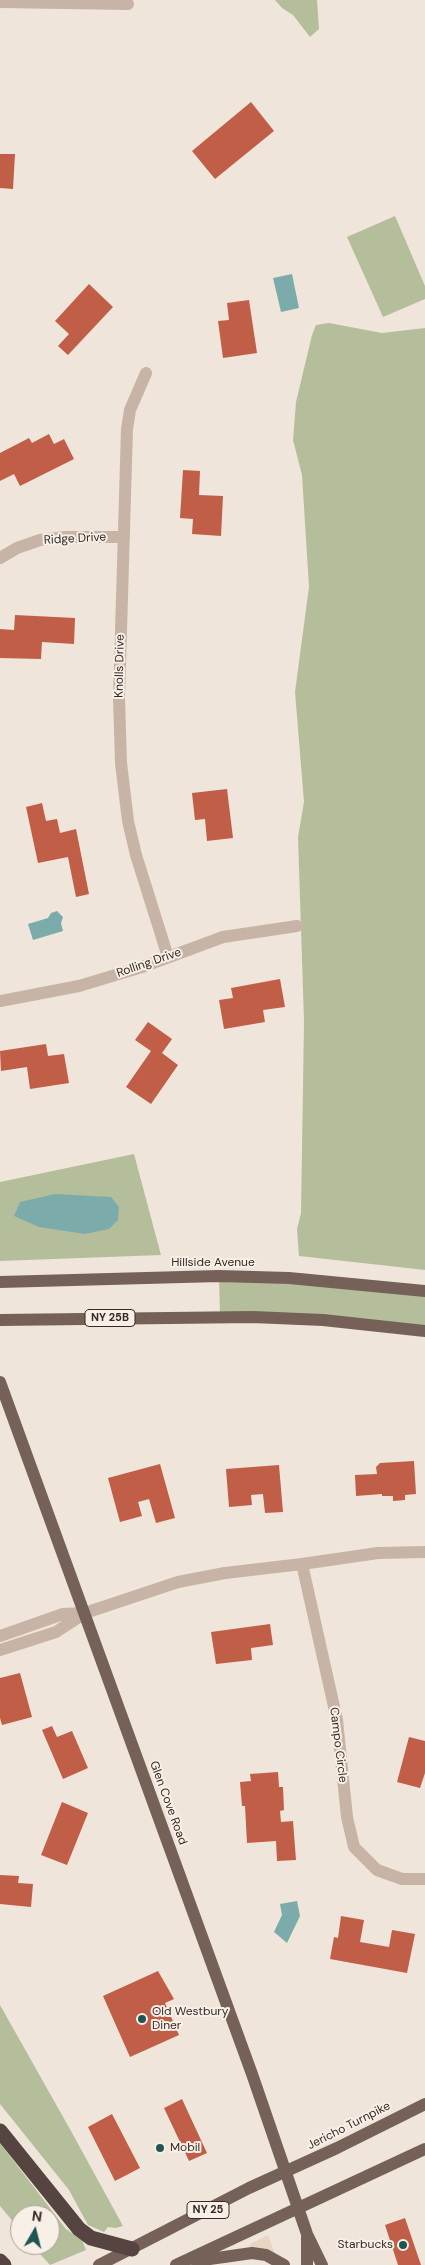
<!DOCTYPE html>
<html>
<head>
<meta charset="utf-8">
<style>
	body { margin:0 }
	#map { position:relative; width:425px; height:2265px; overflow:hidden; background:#f0e5da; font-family:"DM Sans",sans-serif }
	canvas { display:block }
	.north { position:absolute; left:10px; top:2205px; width:50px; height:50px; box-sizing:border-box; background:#f8efe6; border:1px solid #aaa19a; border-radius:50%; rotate:8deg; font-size:14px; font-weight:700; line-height:20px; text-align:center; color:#342b27 }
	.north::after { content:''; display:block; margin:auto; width:18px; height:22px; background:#1f5354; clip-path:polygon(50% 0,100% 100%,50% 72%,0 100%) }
</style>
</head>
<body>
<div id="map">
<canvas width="425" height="2265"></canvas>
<div class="north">N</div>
</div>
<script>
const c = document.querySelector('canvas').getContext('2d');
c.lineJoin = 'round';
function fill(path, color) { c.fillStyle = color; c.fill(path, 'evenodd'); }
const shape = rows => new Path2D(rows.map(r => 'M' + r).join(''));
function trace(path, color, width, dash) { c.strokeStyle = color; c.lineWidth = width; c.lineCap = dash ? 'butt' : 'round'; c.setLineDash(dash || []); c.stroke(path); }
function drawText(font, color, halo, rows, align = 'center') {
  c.font = font + ' "DM Sans",sans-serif'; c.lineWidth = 4; c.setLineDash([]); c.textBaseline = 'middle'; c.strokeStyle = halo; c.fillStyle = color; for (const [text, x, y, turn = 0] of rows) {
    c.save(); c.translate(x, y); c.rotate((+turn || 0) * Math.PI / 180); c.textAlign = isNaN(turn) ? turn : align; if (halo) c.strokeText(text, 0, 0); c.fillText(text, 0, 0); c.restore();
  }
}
fill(shape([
	[275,0,317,0,319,29,310,37,293,15,282,8],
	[395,216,425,286,425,299,383,317,347,237],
	[329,323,382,333,425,328,425,1270,299,1256,297,1229,301,1213,304,1021,298,837,304,802,295,692,309,587,302,475,293,440,296,402,312,335,316,325],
	[134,1154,161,1255,0,1261,0,1182],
	[219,1276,425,1291,425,1331,220,1317],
	[0,2005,71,2131,123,2226,116,2228,108,2227,104,2232,88,2225,69,2190,0,2104],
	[0,2143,66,2229,82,2240,86,2250,50,2265,32,2245,50,2245,50,2215,20,2215,20,2230,0,2206]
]), '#b5be9b');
fill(shape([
	[268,2235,275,2254,249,2246,250,2244]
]), '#e8d5c2');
fill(shape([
	[292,274,299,308,281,312,273,278],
	[57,911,63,917,61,923,63,931,33,940,28,924,48,918,51,913],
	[55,1194,111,1197,119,1207,118,1220,109,1229,85,1234,39,1227,14,1216,20,1202],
	[297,1901,300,1916,287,1943,274,1932,282,1915,280,1904]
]), '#7bacab');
fill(shape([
	[251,102,274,131,215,179,192,151],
	[0,154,15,154,13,189,0,188],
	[89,284,113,307,68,355,58,346,69,334,55,321],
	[249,300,257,353,223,358,218,321,229,320,227,303],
	[49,434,54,444,64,439,74,459,20,486,14,474,0,481,0,453,29,438,32,443],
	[183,470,200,471,199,495,223,496,221,536,192,534,193,519,180,518],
	[15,615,75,618,74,644,42,642,41,659,0,658,0,629,14,630],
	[227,789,233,838,207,841,205,819,195,820,192,793],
	[42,803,46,821,57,819,60,833,76,829,89,894,76,897,68,857,38,863,26,807],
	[280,979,285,1007,263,1010,265,1022,224,1029,219,1000,233,998,231,988],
	[148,1022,172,1039,162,1053,178,1065,151,1104,126,1087,151,1051,135,1040],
	[46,1044,48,1056,64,1054,69,1083,30,1089,27,1067,1,1071,0,1051],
	[414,1461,416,1494,405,1495,405,1500,393,1501,393,1496,382,1496,382,1494,356,1496,355,1475,377,1474,376,1467,380,1463],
	[160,1464,175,1518,156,1523,149,1499,138,1502,142,1516,120,1522,108,1478],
	[279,1465,283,1512,265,1513,263,1494,251,1495,252,1505,229,1507,226,1469],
	[270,1624,273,1645,251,1648,252,1660,216,1664,211,1632],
	[20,1673,32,1717,2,1725,0,1718,0,1678],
	[52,1726,57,1737,72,1731,88,1768,63,1779,42,1730],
	[409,1737,425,1741,425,1773,420,1788,397,1782],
	[278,1772,279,1787,283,1787,284,1810,280,1811,281,1822,293,1821,296,1860,277,1861,276,1841,247,1843,245,1806,242,1806,240,1782,251,1781,250,1774],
	[62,1802,88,1813,67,1865,41,1855],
	[0,1875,19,1876,18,1883,33,1884,31,1907,0,1904],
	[341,1916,364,1920,360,1942,389,1947,392,1930,415,1934,407,1973,330,1959,334,1937,338,1938],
	[158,1971,174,1999,165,2003,179,2035,130,2057,103,1996],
	[182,2099,207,2153,189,2161,164,2108],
	[112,2114,140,2168,115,2181,88,2127],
	[405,2218,421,2265,398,2265,385,2225]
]), '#c05e48');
trace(shape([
	[0,2,128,4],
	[146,373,130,410,127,429,119,698,121,763,128,821,136,855,168,957],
	[0,558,17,548,40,540,66,537,124,537],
	[0,1001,79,986,142,967,223,937,297,926],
	[425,1552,378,1553,302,1564,337,1720,347,1817,354,1847,377,1870,402,1879,425,1879],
	[0,1636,63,1614,85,1613],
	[0,1650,56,1632,85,1613,178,1582,225,1573,302,1564]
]), '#c8b4a7', 12);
trace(shape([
	[0,1282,219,1276,289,1278,425,1291],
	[0,1320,253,1317,323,1320,425,1331],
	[0,1382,252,2074,307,2234,322,2265],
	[307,2237,307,2265],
	[196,2261,252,2253,266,2255,284,2265],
	[99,2265,249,2188,337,2148,425,2104],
	[176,2265,425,2149]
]), '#766159', 12);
trace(shape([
	[0,2131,79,2229,91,2238,132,2249],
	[0,2261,4,2265]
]), '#55443f', 15);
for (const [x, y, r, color] of [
	[142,2019,5,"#1f5354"],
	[160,2148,5,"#1f5354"],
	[403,2245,5,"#1f5354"]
]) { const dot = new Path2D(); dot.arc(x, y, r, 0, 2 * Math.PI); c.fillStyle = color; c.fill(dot); trace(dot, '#f8efe6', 2); }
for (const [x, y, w] of [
	[110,1318,50],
	[208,2210,42]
]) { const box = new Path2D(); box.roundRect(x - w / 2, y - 8.5, w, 17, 4); c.fillStyle = '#f8efe6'; c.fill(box); trace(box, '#342b27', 1); }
drawText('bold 11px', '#342b27', null, [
	["NY 25B",110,1318],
	["NY 25",208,2210]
]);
drawText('12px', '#342b27', '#f8efe6', [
	["Ridge Drive",75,539,-3],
	["Knolls Drive",120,666,-89],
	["Rolling Drive",149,963,-19],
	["Hillside Avenue",213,1263],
	["Campo Circle",338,1745,83],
	["Glen Cove Road",168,1803,70],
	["Jericho Turnpike",349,2126,-27]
]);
drawText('12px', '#342b27', '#f8efe6', [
	["Old Westbury",152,2012],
	["Diner",152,2026],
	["Mobil",170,2148],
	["Starbucks",393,2245,"right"]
], 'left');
</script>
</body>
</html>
